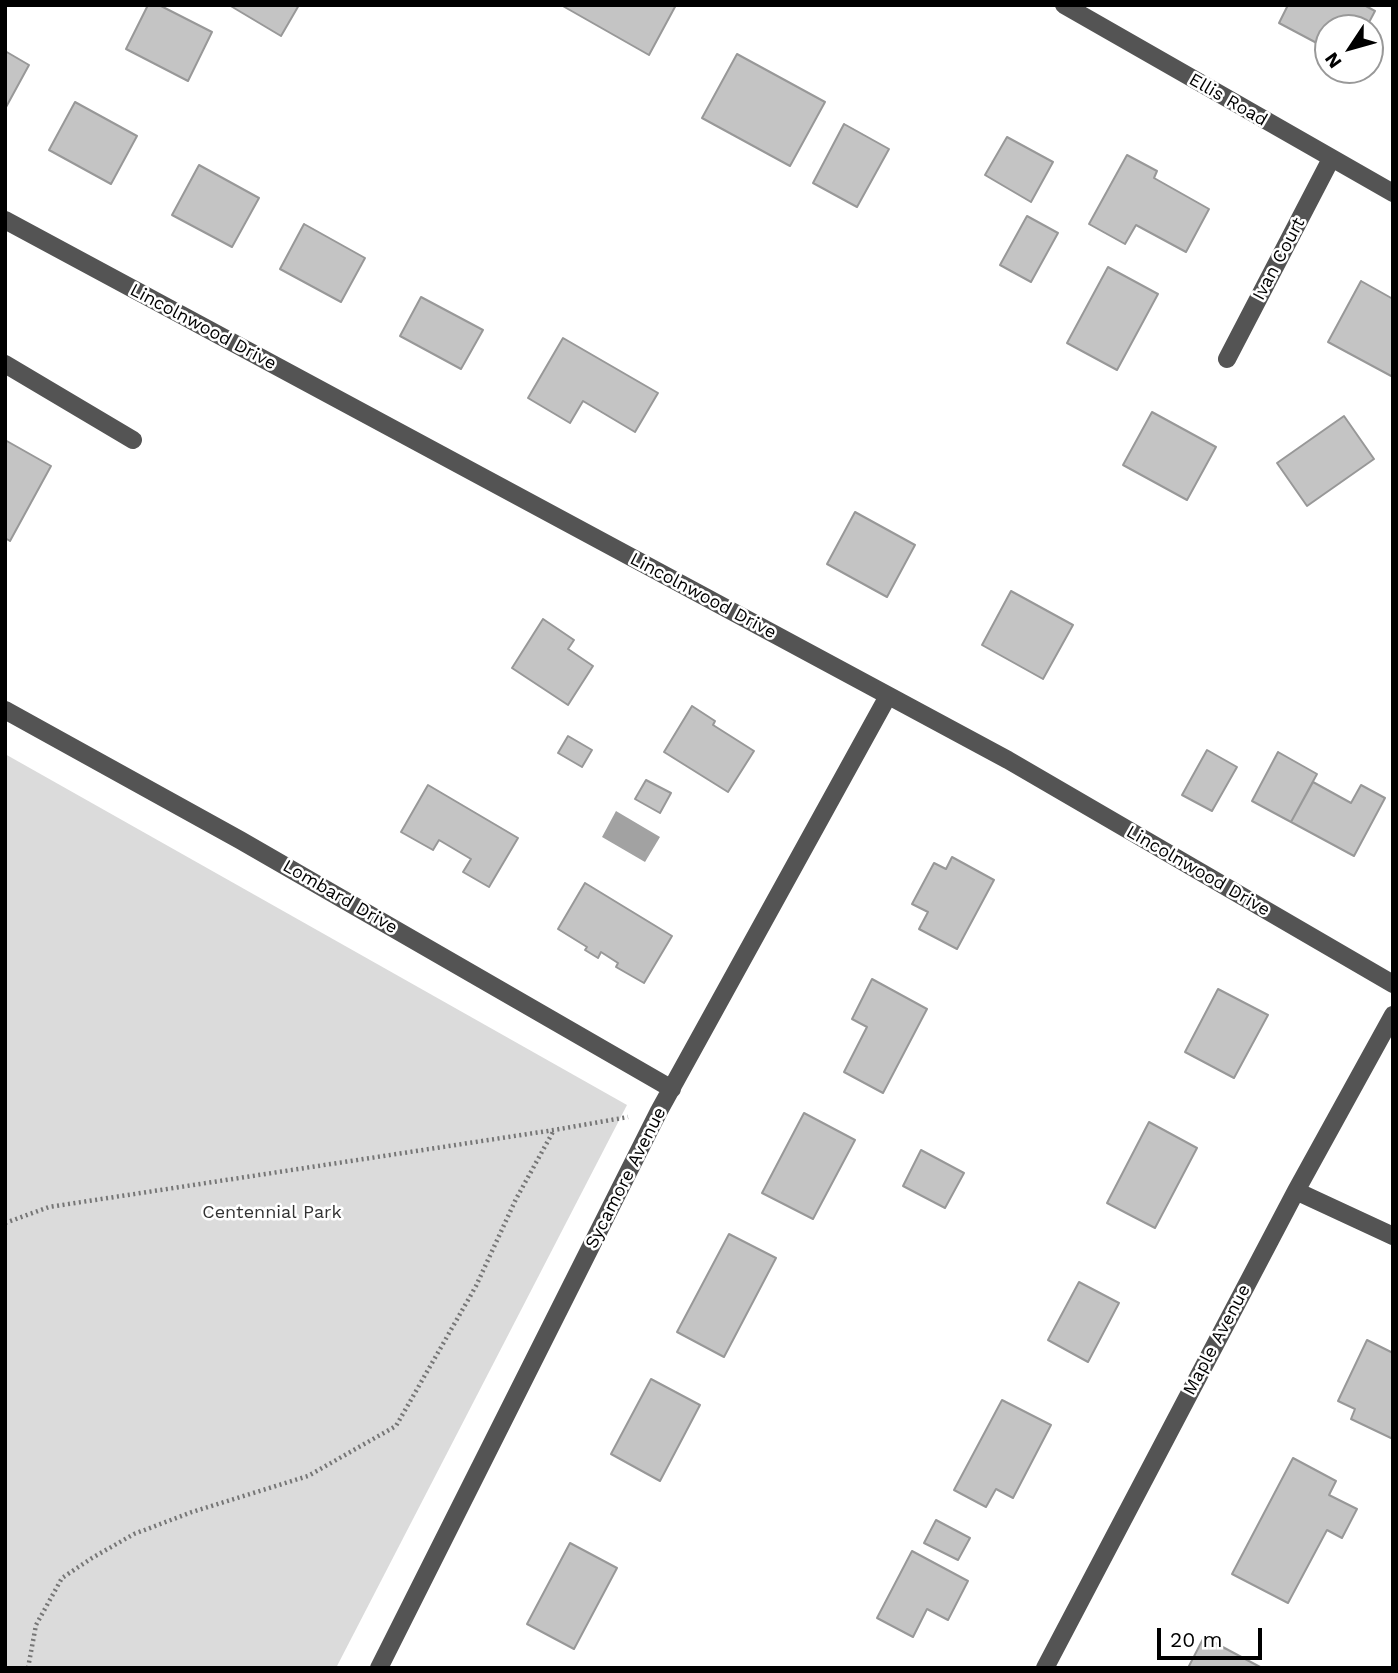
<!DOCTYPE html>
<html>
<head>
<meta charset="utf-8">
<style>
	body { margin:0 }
	#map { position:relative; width:1398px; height:1673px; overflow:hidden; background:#fff; font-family:"Work Sans",sans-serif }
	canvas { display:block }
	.frame { position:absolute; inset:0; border:7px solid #000; pointer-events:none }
	.north { position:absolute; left:1314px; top:14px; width:70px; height:70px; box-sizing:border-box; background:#fff; border:2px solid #999; border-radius:50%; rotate:234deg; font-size:19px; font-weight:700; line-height:28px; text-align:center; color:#000 }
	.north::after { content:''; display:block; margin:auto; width:24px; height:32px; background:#000; clip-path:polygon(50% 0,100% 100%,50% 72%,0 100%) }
	.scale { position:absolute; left:1157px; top:1628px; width:105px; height:32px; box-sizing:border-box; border:4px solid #000; border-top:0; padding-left:9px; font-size:21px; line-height:24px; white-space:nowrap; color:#000; -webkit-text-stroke:5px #fff; paint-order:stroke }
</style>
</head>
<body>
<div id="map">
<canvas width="1398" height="1673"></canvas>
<div class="frame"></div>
<div class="north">N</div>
<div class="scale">20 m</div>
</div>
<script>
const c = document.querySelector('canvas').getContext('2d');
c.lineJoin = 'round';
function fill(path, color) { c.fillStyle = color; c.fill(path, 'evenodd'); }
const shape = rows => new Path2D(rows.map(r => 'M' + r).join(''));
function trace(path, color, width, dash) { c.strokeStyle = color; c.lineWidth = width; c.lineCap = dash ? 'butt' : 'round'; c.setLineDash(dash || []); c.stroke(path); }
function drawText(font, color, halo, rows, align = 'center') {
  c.font = font + ' "Work Sans",sans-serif'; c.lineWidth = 5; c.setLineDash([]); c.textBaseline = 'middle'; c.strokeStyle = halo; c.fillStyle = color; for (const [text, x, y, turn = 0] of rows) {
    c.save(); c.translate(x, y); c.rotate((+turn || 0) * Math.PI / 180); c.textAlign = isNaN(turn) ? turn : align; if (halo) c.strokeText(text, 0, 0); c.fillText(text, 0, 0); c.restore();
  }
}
fill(shape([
	[5,754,627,1105,336,1668,5,1668]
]), '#dbdbdb');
fill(shape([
	[616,811,660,837,645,862,602,837]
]), '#a2a2a2');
const building = shape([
	[148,5,159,5,212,32,188,81,126,49,148,5],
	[229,5,299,5,281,36,229,5],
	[561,5,676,5,649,55,561,5],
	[1288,5,1364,5,1375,11,1366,28,1328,28,1328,49,1279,23,1288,5],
	[5,51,29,65,5,109,5,51],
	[737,54,825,102,790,166,702,118,737,54],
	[75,102,137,136,111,184,49,150,75,102],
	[844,124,889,149,857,207,813,183,844,124],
	[1007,137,1053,162,1031,202,985,175,1007,137],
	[1127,155,1157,171,1154,178,1209,209,1186,252,1136,225,1125,244,1089,224,1127,155],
	[199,165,259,198,232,247,172,215,199,165],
	[1027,216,1058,233,1031,282,1000,265,1027,216],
	[304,224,365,258,341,302,280,269,304,224],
	[1108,267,1158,294,1117,370,1067,343,1108,267],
	[1361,281,1393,299,1393,377,1328,342,1361,281],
	[421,297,483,330,461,369,400,336,421,297],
	[563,338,658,393,635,432,583,401,570,423,528,398,563,338],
	[1152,412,1216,447,1187,500,1123,465,1152,412],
	[1344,416,1374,459,1307,506,1277,463,1344,416],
	[5,440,51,466,10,541,5,538,5,440],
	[855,512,915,545,887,597,827,564,855,512],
	[1011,591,1073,625,1043,679,982,645,1011,591],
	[543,619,574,640,568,649,593,666,568,705,512,668,543,619],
	[692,706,715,721,713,725,754,751,728,792,664,752,692,706],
	[568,736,592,750,582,767,558,753,568,736],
	[1207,750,1237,767,1212,811,1182,795,1207,750],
	[1278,752,1317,774,1291,822,1252,801,1278,752],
	[646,780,671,793,660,813,635,799,646,780],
	[1313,782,1351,803,1361,785,1385,798,1354,856,1291,822,1313,782],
	[428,785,518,838,489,887,463,872,471,859,439,840,433,850,401,832,428,785],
	[952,857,994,880,957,949,919,929,928,912,912,904,934,863,946,869,952,857],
	[585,883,672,936,644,983,616,967,618,963,601,952,598,958,585,950,587,947,558,929,585,883],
	[872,979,927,1009,883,1093,844,1072,867,1027,852,1019,872,979],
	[1218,989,1268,1015,1234,1078,1185,1052,1218,989],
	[804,1113,855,1140,813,1219,762,1193,804,1113],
	[1149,1122,1197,1148,1155,1228,1107,1203,1149,1122],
	[921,1150,964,1173,945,1208,903,1186,921,1150],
	[729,1234,776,1258,724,1357,677,1332,729,1234],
	[1079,1282,1119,1303,1088,1362,1048,1340,1079,1282],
	[1367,1340,1393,1353,1393,1439,1351,1419,1355,1409,1338,1401,1367,1340],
	[651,1379,700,1405,660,1481,611,1454,651,1379],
	[1002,1400,1051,1425,1013,1498,996,1489,986,1507,954,1490,1002,1400],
	[1293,1458,1336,1481,1329,1495,1357,1509,1342,1538,1327,1530,1288,1603,1232,1574,1293,1458],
	[936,1520,970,1538,958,1560,924,1543,936,1520],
	[570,1543,617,1568,574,1649,527,1624,570,1543],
	[912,1551,968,1581,948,1620,927,1609,913,1637,877,1618,912,1551],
	[1204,1637,1262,1668,1188,1668,1204,1637]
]);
fill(building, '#c4c4c4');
trace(building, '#989898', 2);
trace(shape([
	[5,1223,49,1207,554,1130,628,1117],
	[28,1668,36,1625,62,1578,92,1558,134,1534,192,1512,308,1476,396,1426,476,1286,516,1199,554,1130]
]), '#767676', 4.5, [2, 3.5]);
trace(shape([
	[1064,5,1393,193],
	[5,220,1008,760,1393,984],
	[1227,359,1331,159],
	[5,364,133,440],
	[5,710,240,840,672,1089],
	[1296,1191,1393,1236],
	[379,1668,659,1111,888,696],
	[1045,1668,1296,1191,1393,1015]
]), '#545454', 18);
drawText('18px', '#000', '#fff', [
	["Ellis Road",1228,100,30],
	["Ivan Court",1279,259,-62],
	["Lincolnwood Drive",203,327,28],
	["Lincolnwood Drive",703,596,28],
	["Lincolnwood Drive",1198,871,30],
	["Lombard Drive",340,897,30],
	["Sycamore Avenue",626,1178,-63],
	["Maple Avenue",1217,1340,-62]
]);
drawText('18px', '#323232', '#fff', [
	["Centennial Park",272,1213]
]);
</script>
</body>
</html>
